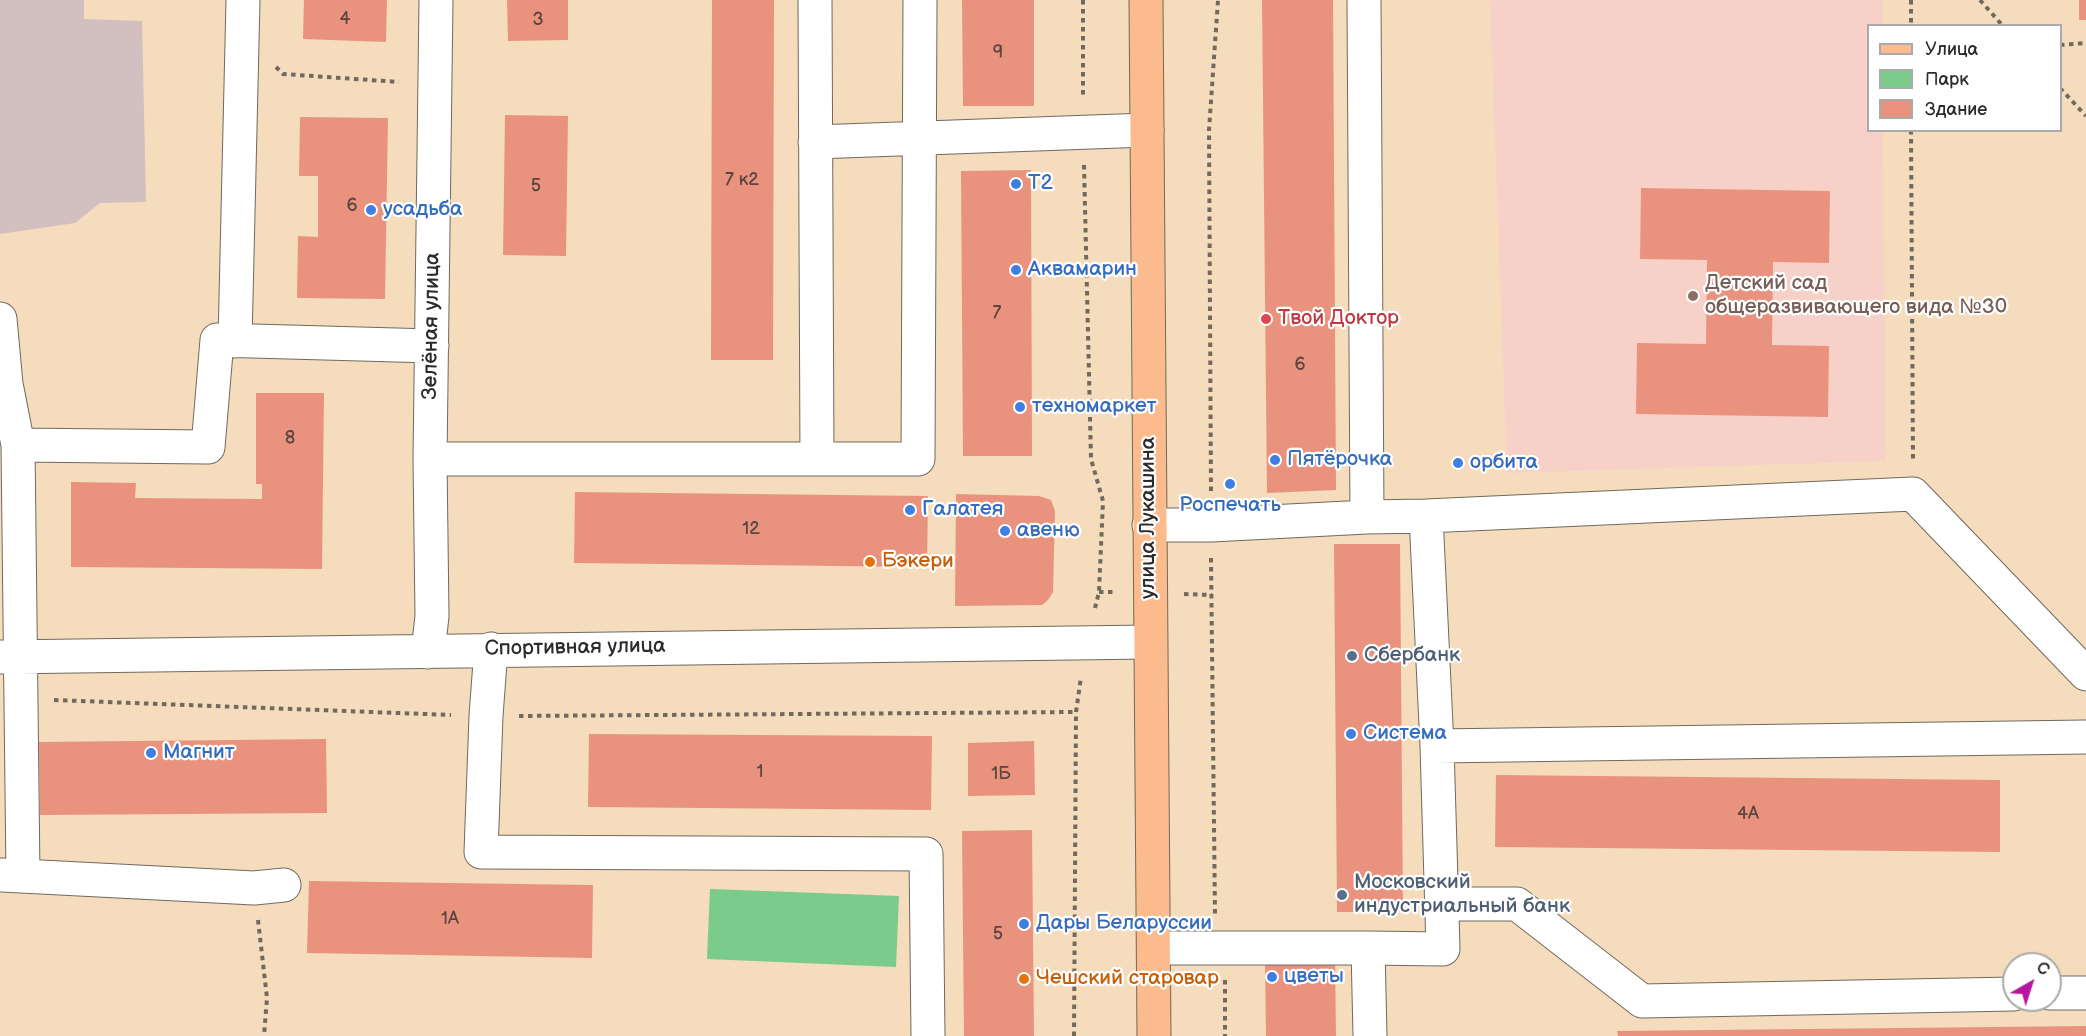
<!DOCTYPE html>
<html>
<head>
<meta charset="utf-8">
<style>
	body { margin:0 }
	#map { position:relative; width:2086px; height:1036px; overflow:hidden; background:#f4dcbd; font-family:"Balsamiq Sans",sans-serif }
	canvas { display:block }
	.legend { position:absolute; left:1867px; top:24px; width:195px; height:108px; box-sizing:border-box; background:#fff; border:2px solid #aaa; margin:0; padding:8px 10px; list-style:none; font-size:18px; color:#2b2b2b }
	.legend li { display:flex; align-items:center; gap:12px; height:30px }
	.legend b { width:30px; border:2px solid #aaa }
	.north { position:absolute; left:2002px; top:952px; width:60px; height:60px; box-sizing:border-box; background:#fff; border:2px solid #aaa; border-radius:50%; rotate:39deg; font-size:16px; font-weight:700; line-height:24px; text-align:center; color:#2b2b2b }
	.north::after { content:''; display:block; margin:auto; width:21px; height:27px; background:#b5179e; clip-path:polygon(50% 0,100% 100%,50% 72%,0 100%) }
</style>
</head>
<body>
<div id="map">
<canvas width="2086" height="1036"></canvas>
<ul class="legend">
<li><b style="height:8px;background:#fbbb8d"></b>Улица</li>
<li><b style="height:16px;background:#7acb8c"></b>Парк</li>
<li><b style="height:16px;background:#e9937e"></b>Здание</li>
</ul>
<div class="north">С</div>
</div>
<script>
const c = document.querySelector('canvas').getContext('2d');
c.lineJoin = 'round';
function fill(path, color) { c.fillStyle = color; c.fill(path, 'evenodd'); }
const shape = rows => new Path2D(rows.map(r => 'M' + r).join(''));
function trace(path, color, width, dash) { c.strokeStyle = color; c.lineWidth = width; c.lineCap = dash ? 'butt' : 'round'; c.setLineDash(dash || []); c.stroke(path); }
function drawText(font, color, halo, rows, align = 'center') {
  c.font = font + ' "Balsamiq Sans",sans-serif'; c.lineWidth = 4.5; c.setLineDash([]); c.textBaseline = 'middle'; c.strokeStyle = halo; c.fillStyle = color; for (const [text, x, y, turn = 0] of rows) {
    c.save(); c.translate(x, y); c.rotate((+turn || 0) * Math.PI / 180); c.textAlign = isNaN(turn) ? turn : align; if (halo) c.strokeText(text, 0, 0); c.fillText(text, 0, 0); c.restore();
  }
}
fill(shape([
	[1490,0,1882,0,1883,25,1868,26,1868,130,1883,131,1886,461,1507,473]
]), '#f7d1c8');
fill(shape([
	[0,0,84,0,84,19,142,21,146,202,100,203,75,223,0,234]
]), '#d2bfc0');
fill(shape([
	[710,889,899,896,896,967,707,959]
]), '#7acb8c');
fill(shape([
	[304,0,387,0,386,42,303,39],
	[507,0,568,0,568,40,508,41],
	[712,0,774,0,773,360,711,360],
	[962,0,1034,0,1034,106,963,106],
	[1262,0,1333,0,1336,490,1267,493],
	[2079,0,2086,0,2086,20,2079,20],
	[505,115,568,116,566,256,503,255],
	[300,117,388,118,385,299,297,298,298,236,318,237,318,176,299,176],
	[1031,170,1032,456,963,456,961,171],
	[1641,188,1830,191,1829,263,1773,262,1772,345,1829,346,1828,417,1636,414,1637,343,1706,344,1707,260,1640,259],
	[256,393,324,393,322,569,71,567,71,482,136,483,135,498,262,499,262,484,256,484],
	[575,492,928,496,927,567,574,563],
	[956,494,1039,496,1051,500,1055,511,1053,592,1048,600,1042,605,955,606],
	[1334,544,1400,544,1403,912,1337,912],
	[589,734,932,736,931,810,588,807],
	[326,739,327,813,40,815,39,742],
	[1034,741,1035,795,968,796,968,743],
	[1496,775,2000,780,2000,852,1495,847],
	[1032,830,1034,1036,964,1036,962,831],
	[309,881,593,885,592,958,307,953],
	[1335,958,1336,1036,1266,1036,1265,959],
	[2086,1026,2086,1036,1618,1036,1617,1031]
]), '#e9937e');
const minor = shape([
	[815,0,817,459],
	[815,142,1147,130],
	[0,319,6,384,18,445],
	[235,341,243,0],
	[430,459,918,459,920,0],
	[1426,516,1913,494,2086,674],
	[1367,517,1426,516,1437,746,1443,949,1368,948],
	[1149,525,1211,525,1367,517,1364,0],
	[491,649,486,716,481,852,926,854,928,1036],
	[428,652,432,616,430,459,436,0],
	[0,657,1150,642],
	[1437,746,2086,737],
	[2,875,254,888,284,885],
	[23,876,18,445,208,447,217,340,432,346],
	[1442,904,1517,904,1642,1001,2014,994],
	[1154,948,1368,948,1370,1036],
	[2050,993,2086,993]
]);
const major = shape([
	[1146,0,1154,1036]
]);
trace(minor, '#71695e', 35);
trace(major, '#71695e', 35);
trace(shape([
	[1083,0,1083,98],
	[1911,0,1911,26],
	[1980,0,2003,26],
	[2060,45,2086,43],
	[276,67,283,74,399,82],
	[2060,88,2086,116],
	[1911,130,1913,460],
	[1084,165,1091,459,1103,501,1099,592,1095,608],
	[1211,491,1209,130,1218,0],
	[1211,558,1215,914],
	[1099,592,1116,592],
	[1184,594,1212,595],
	[54,700,451,715],
	[519,716,1076,712],
	[258,920,267,998,264,1036],
	[1225,980,1225,1036],
	[1074,1036,1076,712,1081,677]
]), '#71695e', 4, [4.5, 4.5]);
trace(minor, '#fff', 33);
trace(major, '#fbbb8d', 33);
for (const [x, y, r, color] of [
	[1016,184,6,"#3f7fe0"],
	[371,210,6,"#3f7fe0"],
	[1016,270,6,"#3f7fe0"],
	[1693,296,6,"#8d6e63"],
	[1266,319,6,"#e0444e"],
	[1020,407,6,"#3f7fe0"],
	[1275,460,6,"#3f7fe0"],
	[1458,463,6,"#3f7fe0"],
	[1230,484,6,"#3f7fe0"],
	[910,510,6,"#3f7fe0"],
	[1005,531,6,"#3f7fe0"],
	[870,562,6,"#e8710a"],
	[1352,656,6,"#5c6f8a"],
	[1351,734,6,"#3f7fe0"],
	[151,753,6,"#3f7fe0"],
	[1342,895,6,"#5c6f8a"],
	[1024,924,6,"#3f7fe0"],
	[1272,977,6,"#3f7fe0"],
	[1024,979,6,"#e8710a"]
]) { const dot = new Path2D(); dot.arc(x, y, r, 0, 2 * Math.PI); c.fillStyle = color; c.fill(dot); trace(dot, '#fff', 2); }
drawText('18px', '#5a4540', null, [
	["4",345,19],
	["3",538,20],
	["9",998,53],
	["7 к2",742,180],
	["5",536,186],
	["6",352,206],
	["7",997,313],
	["6",1300,365],
	["8",290,438],
	["12",751,529],
	["1",760,772],
	["1Б",1001,774],
	["4А",1748,814],
	["1А",450,919],
	["5",998,934]
]);
drawText('21px', '#366cbe', '#fff', [
	["T2",1028,184],
	["усадьба",383,210],
	["Аквамарин",1028,270],
	["техномаркет",1032,407],
	["Пятёрочка",1287,460],
	["орбита",1470,463],
	["Роспечать",1230,506,"center"],
	["Галатея",922,510],
	["авеню",1017,531],
	["Система",1363,734],
	["Магнит",163,753],
	["Дары Беларуссии",1036,924],
	["цветы",1284,977]
], 'left');
drawText('21px', '#785e54', '#fff', [
	["Детский сад",1705,284],
	["общеразвивающего вида №30",1705,308]
], 'left');
drawText('21px', '#be3a42', '#fff', [
	["Твой Доктор",1278,319]
], 'left');
drawText('21px', '#2b2b2b', '#fff', [
	["Зелёная улица",432,326,-89],
	["улица Лукашина",1149,518,-90],
	["Спортивная улица",575,648,-1]
]);
drawText('21px', '#c56008', '#fff', [
	["Бэкери",882,562],
	["Чешский старовар",1036,979]
], 'left');
drawText('21px', '#4e5e75', '#fff', [
	["Сбербанк",1364,656],
	["Московский",1354,883],
	["индустриальный банк",1354,907]
], 'left');
</script>
</body>
</html>
